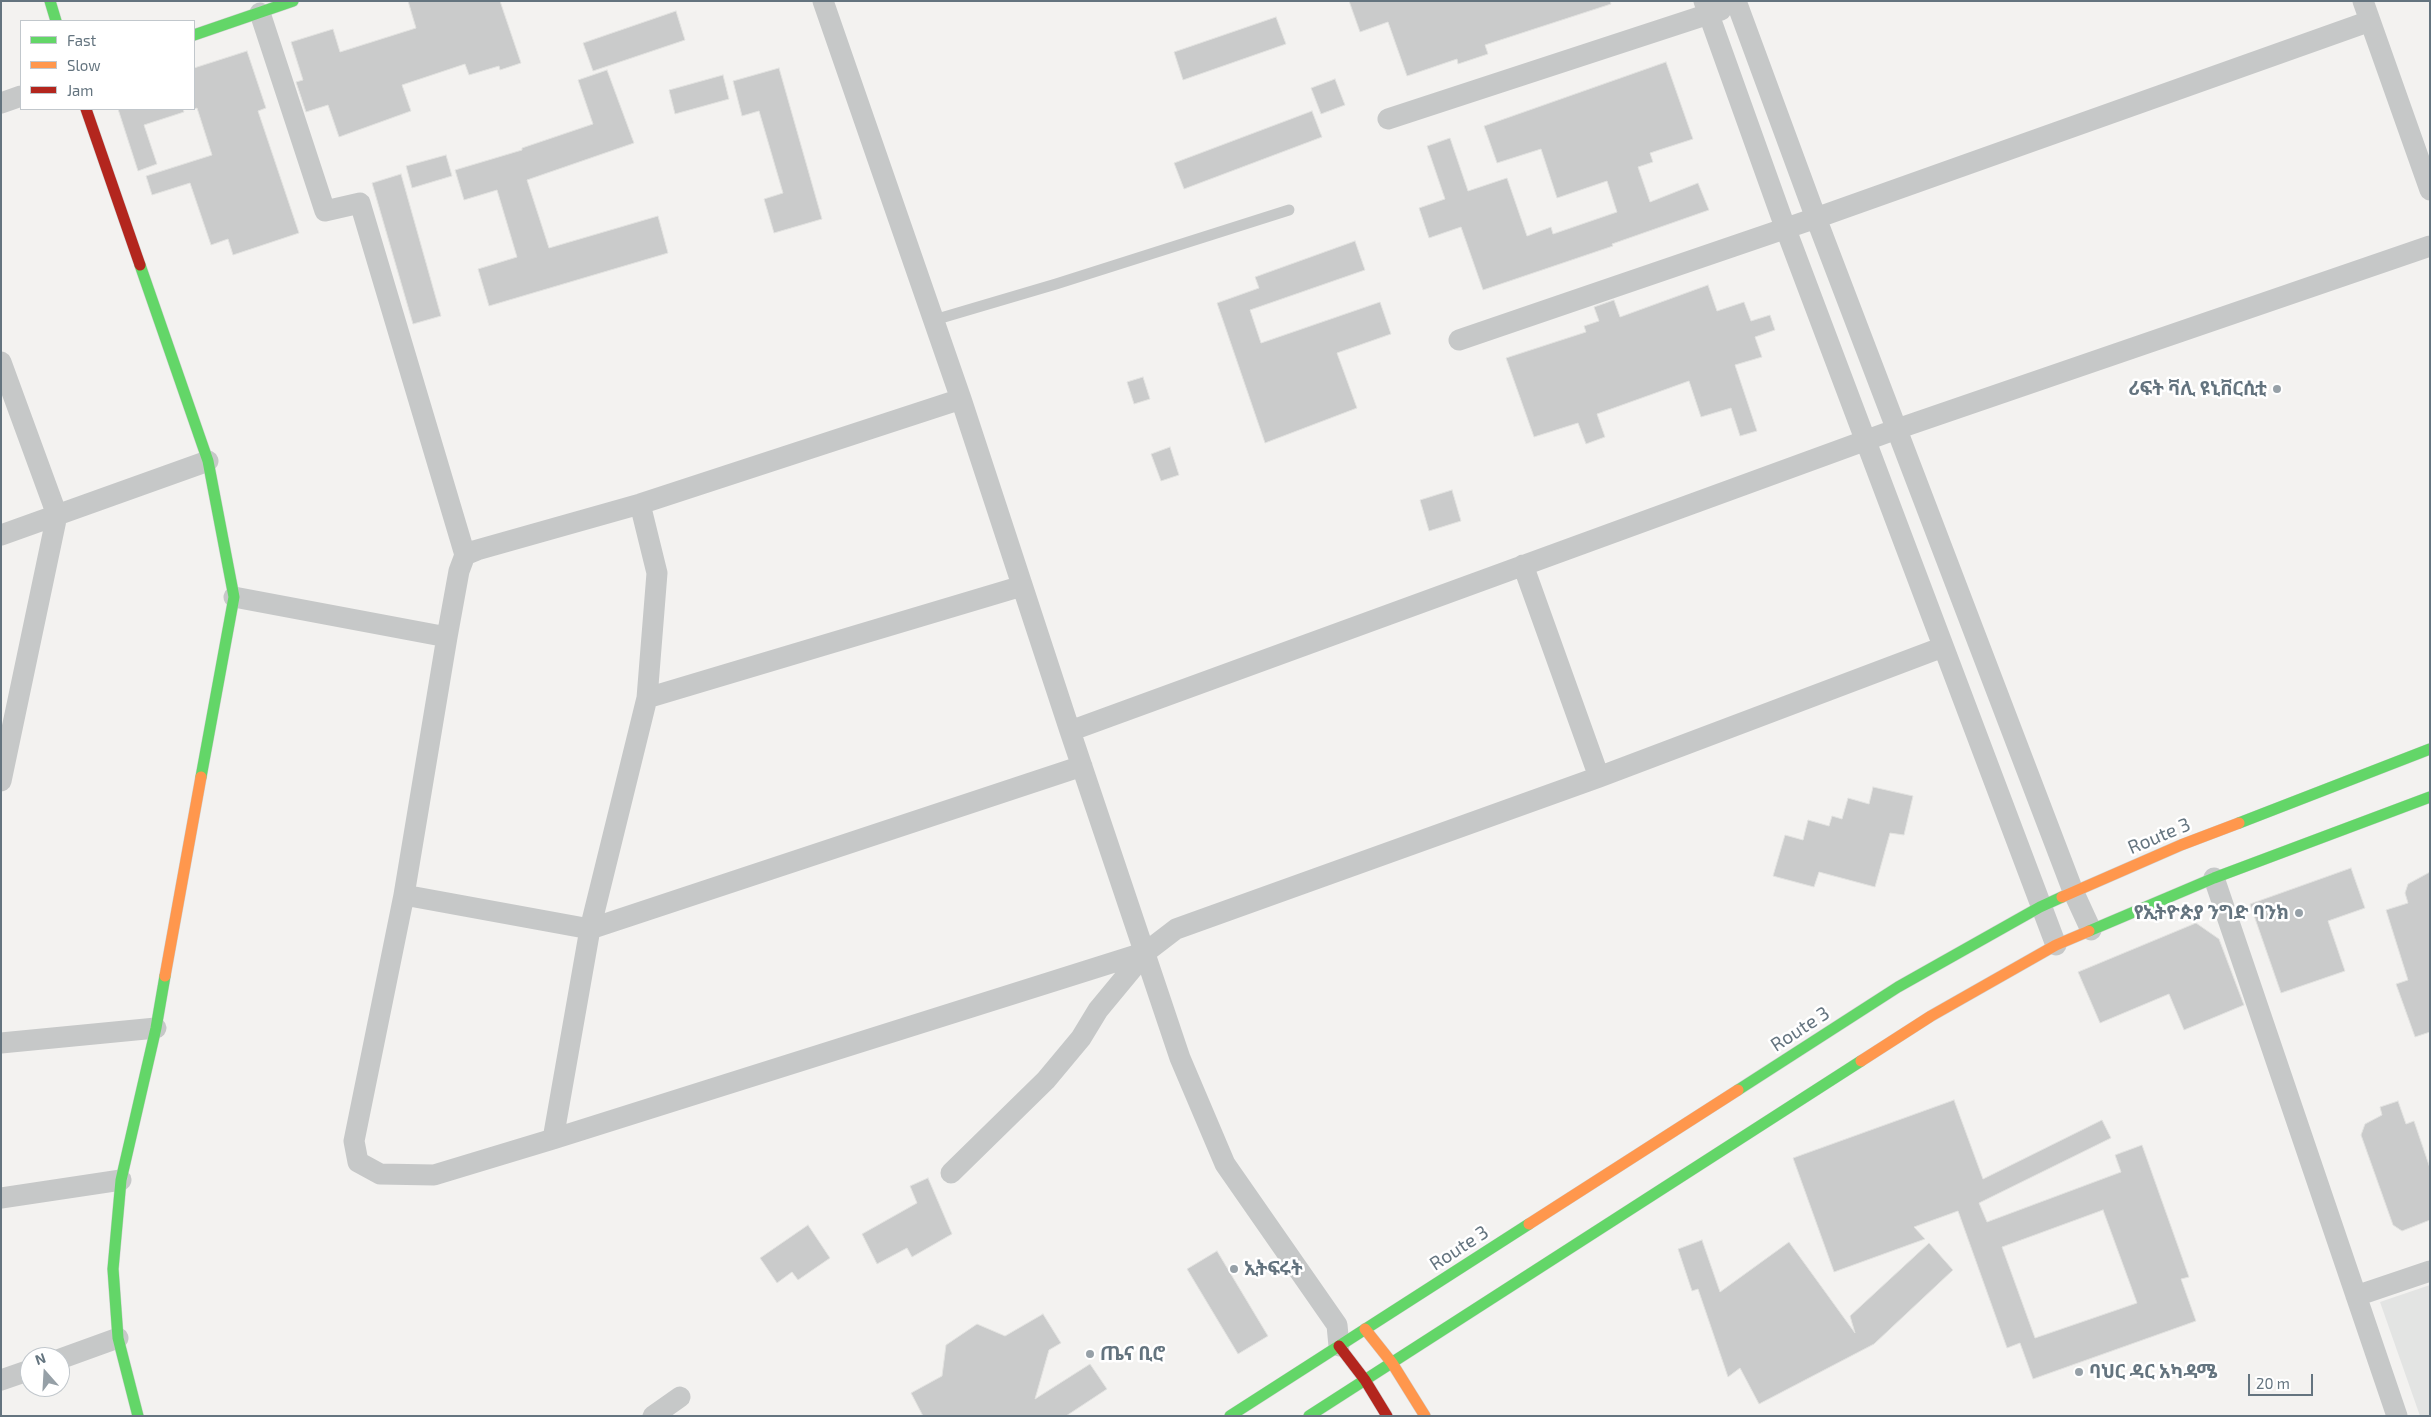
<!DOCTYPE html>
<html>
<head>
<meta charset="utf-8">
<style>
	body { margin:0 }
	#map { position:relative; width:2431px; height:1417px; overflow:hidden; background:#f3f2f0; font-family:"Exo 2",sans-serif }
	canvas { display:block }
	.frame { position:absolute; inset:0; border:2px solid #64747f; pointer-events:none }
	.legend { position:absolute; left:20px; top:20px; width:175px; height:90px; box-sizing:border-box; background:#fff; border:1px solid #c1c7cc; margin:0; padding:6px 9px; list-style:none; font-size:15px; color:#64747f }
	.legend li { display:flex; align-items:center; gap:10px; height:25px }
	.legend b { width:25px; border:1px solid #c1c7cc }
	.north { position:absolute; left:20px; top:1347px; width:50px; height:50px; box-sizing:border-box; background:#fff; border:1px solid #c1c7cc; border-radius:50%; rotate:341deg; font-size:14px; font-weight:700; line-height:20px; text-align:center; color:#64747f }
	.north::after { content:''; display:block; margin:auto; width:18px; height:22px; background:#96a0a7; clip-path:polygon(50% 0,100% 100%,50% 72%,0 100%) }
	.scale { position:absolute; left:2248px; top:1374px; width:65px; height:22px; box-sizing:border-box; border:2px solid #64747f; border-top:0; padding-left:6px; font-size:15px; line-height:18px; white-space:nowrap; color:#64747f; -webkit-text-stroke:4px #fff; paint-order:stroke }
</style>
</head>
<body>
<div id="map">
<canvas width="2431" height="1417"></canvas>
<div class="frame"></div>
<ul class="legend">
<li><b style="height:6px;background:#63d668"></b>Fast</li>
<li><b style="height:6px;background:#ff974d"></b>Slow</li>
<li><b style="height:6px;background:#b3261e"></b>Jam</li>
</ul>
<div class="north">N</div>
<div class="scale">20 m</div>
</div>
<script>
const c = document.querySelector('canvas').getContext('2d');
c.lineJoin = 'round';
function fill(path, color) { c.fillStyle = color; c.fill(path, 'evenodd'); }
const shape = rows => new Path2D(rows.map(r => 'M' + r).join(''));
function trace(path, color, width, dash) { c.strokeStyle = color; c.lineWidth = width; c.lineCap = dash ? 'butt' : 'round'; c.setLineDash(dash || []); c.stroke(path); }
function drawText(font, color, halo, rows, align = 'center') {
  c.font = font + ' "Exo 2","Noto Sans Ethiopic",sans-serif'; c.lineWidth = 5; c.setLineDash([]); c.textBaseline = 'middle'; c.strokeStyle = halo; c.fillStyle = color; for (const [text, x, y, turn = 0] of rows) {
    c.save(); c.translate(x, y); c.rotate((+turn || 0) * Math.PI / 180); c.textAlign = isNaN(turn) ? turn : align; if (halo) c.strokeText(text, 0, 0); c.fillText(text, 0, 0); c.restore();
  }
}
fill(shape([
	[2430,1285,2430,1416,2420,1416,2380,1302]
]), '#e3e4e3');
const building = shape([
	[408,1,500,1,521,63,500,70,499,66,469,75,465,64,402,85,411,111,339,137,328,105,306,112,296,82,303,80,291,42,333,29,340,52,416,28,408,1],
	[1349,1,1610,1,1611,4,1485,45,1488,54,1458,64,1457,59,1407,76,1388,22,1360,32,1349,1],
	[676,11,685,40,593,71,583,43,676,11],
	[1276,17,1286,44,1183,80,1174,52,1276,17],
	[247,51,266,108,258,111,299,233,233,255,228,239,211,245,190,183,152,195,146,176,212,155,197,108,194,109,194,68,247,51],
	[1666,62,1693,139,1650,153,1653,162,1638,167,1650,202,1698,183,1709,210,1612,244,1613,246,1483,290,1461,227,1429,238,1419,208,1445,199,1427,146,1450,138,1468,191,1507,178,1527,236,1551,227,1553,234,1617,212,1607,181,1557,198,1541,149,1497,163,1484,126,1666,62],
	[779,68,822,219,774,233,764,199,783,193,759,111,742,116,733,81,779,68],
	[607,70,634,143,527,180,549,248,658,216,668,253,489,306,478,269,517,257,497,190,464,200,455,170,522,150,522,148,593,124,578,80,607,70],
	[723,75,729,99,675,114,669,90,723,75],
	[1335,79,1345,105,1321,114,1311,88,1335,79],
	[118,109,183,109,184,112,144,125,157,164,138,171,118,109],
	[1312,111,1322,137,1184,189,1174,163,1312,111],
	[446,155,452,176,412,188,406,166,446,155],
	[401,174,441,316,413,324,372,183,401,174],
	[1355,241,1365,270,1250,310,1261,343,1380,302,1391,334,1337,353,1357,408,1265,443,1217,303,1259,288,1255,277,1355,241],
	[1708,285,1717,311,1744,302,1751,321,1770,315,1775,330,1755,337,1762,357,1735,365,1757,431,1740,436,1731,408,1701,417,1689,381,1597,414,1605,437,1586,444,1578,423,1534,437,1506,358,1586,332,1584,326,1599,321,1594,307,1614,300,1620,317,1708,285],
	[1143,377,1150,399,1134,404,1127,382,1143,377],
	[1170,447,1179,475,1161,481,1151,454,1170,447],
	[1452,490,1461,521,1429,531,1420,500,1452,490],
	[1873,787,1913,796,1904,835,1890,833,1875,887,1819,872,1814,887,1773,876,1785,835,1803,840,1808,820,1829,826,1832,816,1842,819,1848,798,1869,804,1873,787],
	[2351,868,2365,908,2328,921,2345,971,2281,993,2250,904,2351,868],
	[2430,872,2430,1032,2415,1037,2396,984,2408,980,2386,910,2408,903,2405,893,2408,884,2430,872],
	[2196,923,2219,939,2244,1005,2184,1030,2169,994,2100,1023,2078,972,2196,923],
	[1954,1100,1983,1179,2102,1120,2111,1138,1979,1203,1987,1222,2121,1172,2115,1155,2142,1145,2189,1277,2181,1279,2196,1321,2033,1379,2020,1343,2007,1348,1958,1211,1914,1227,1925,1239,1834,1272,1793,1158,1954,1100],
	[2103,1210,2137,1303,2035,1338,2002,1247,2103,1210],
	[2398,1101,2406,1124,2414,1121,2430,1168,2430,1220,2402,1231,2393,1225,2361,1135,2365,1124,2382,1115,2380,1107,2398,1101],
	[928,1178,952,1234,912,1257,907,1248,877,1264,862,1234,917,1203,910,1186,928,1178],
	[808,1225,830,1258,798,1280,792,1272,777,1283,760,1258,808,1225],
	[1702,1240,1720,1292,1789,1242,1855,1333,1850,1316,1929,1243,1953,1270,1874,1344,1759,1404,1740,1368,1728,1377,1698,1289,1692,1291,1678,1249,1702,1240],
	[1217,1251,1268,1336,1238,1354,1187,1269,1217,1251],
	[1043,1314,1061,1343,1049,1350,1035,1399,1090,1364,1107,1389,1066,1416,923,1416,911,1393,942,1376,946,1345,977,1324,1005,1336,1043,1314]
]);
fill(building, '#cacbcb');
trace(building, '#e2e2e0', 1);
const fast = shape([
	[50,1,56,21],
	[194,35,293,1],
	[140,265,208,461,234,597,201,777],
	[2239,823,2430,749],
	[2089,931,2214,878,2430,797],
	[1738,1090,1898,987,2040,907,2062,897],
	[138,1416,118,1338,113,1269,121,1180,156,1028,165,976],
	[1230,1416,1529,1224],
	[1309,1416,1861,1061]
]);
const slow = shape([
	[2062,897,2181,845,2239,823],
	[165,976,201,777],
	[1861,1061,1931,1016,2056,945,2089,931],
	[1529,1224,1738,1090],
	[1365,1329,1392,1363,1425,1416]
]);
const jam = shape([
	[86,109,140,265],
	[1339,1346,1365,1380,1387,1416]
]);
trace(fast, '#cfd0d0', 12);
trace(slow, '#cfd0d0', 12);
trace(jam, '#cfd0d0', 12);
trace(shape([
	[934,320,1056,284,1289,210]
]), '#c6c8c8', 11);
trace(shape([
	[823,1,961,399,1070,731,1180,1058,1225,1164,1337,1325,1339,1346],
	[1704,1,1785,227,2056,945],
	[1736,1,1816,218,2073,891,2091,930],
	[2363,1,2430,190],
	[260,13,325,211,360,203,465,555,459,571,447,637,404,895,354,1141,358,1162,380,1174,434,1175,553,1139,1146,952],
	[1,103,21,96],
	[1388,119,1721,10],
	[1459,340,1816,218,2370,21],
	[1,362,57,515,1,781],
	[1,535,208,461],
	[465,555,477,550,640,504,961,399],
	[1523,565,1599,777],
	[234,597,447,637],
	[647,698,1022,586],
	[1070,731,1897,429,2430,246],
	[2214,878,2397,1416],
	[404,895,590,929,1082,766],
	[1,1043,156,1028],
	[553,1139,590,929,647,698,657,573,640,504],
	[951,1173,1046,1080,1081,1038,1098,1010,1146,952,1176,929,1599,777,1943,647],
	[1,1198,121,1180],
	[2356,1296,2430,1271],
	[60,1359,118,1338],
	[1,1380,30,1370],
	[653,1416,680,1397]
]), '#c6c8c8', 21);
trace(fast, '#63d668', 11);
trace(slow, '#ff974d', 11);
trace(jam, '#b3261e', 11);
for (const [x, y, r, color] of [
	[2277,389,5,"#96a0a7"],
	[2299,913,5,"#96a0a7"],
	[1234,1269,5,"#96a0a7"],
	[1090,1354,5,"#96a0a7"],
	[2079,1372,5,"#96a0a7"]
]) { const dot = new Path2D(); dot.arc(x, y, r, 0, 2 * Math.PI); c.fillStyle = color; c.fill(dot); trace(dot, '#fff', 2); }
drawText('bold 19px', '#64747f', '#fff', [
	["ሪፍት ቫሊ ዩኒቨርሲቲ",2267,389,"right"],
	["የኢትዮጵያ ንግድ ባንክ",2289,913,"right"],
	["ኢትፍሩት",1244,1269],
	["ጤና ቢሮ",1100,1354],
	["ባህር ዳር አካዳሜ",2089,1372]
], 'left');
drawText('19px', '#64747f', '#fff', [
	["Route 3",2159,836,-23],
	["Route 3",1800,1029,-33],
	["Route 3",1459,1248,-33]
]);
</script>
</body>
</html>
